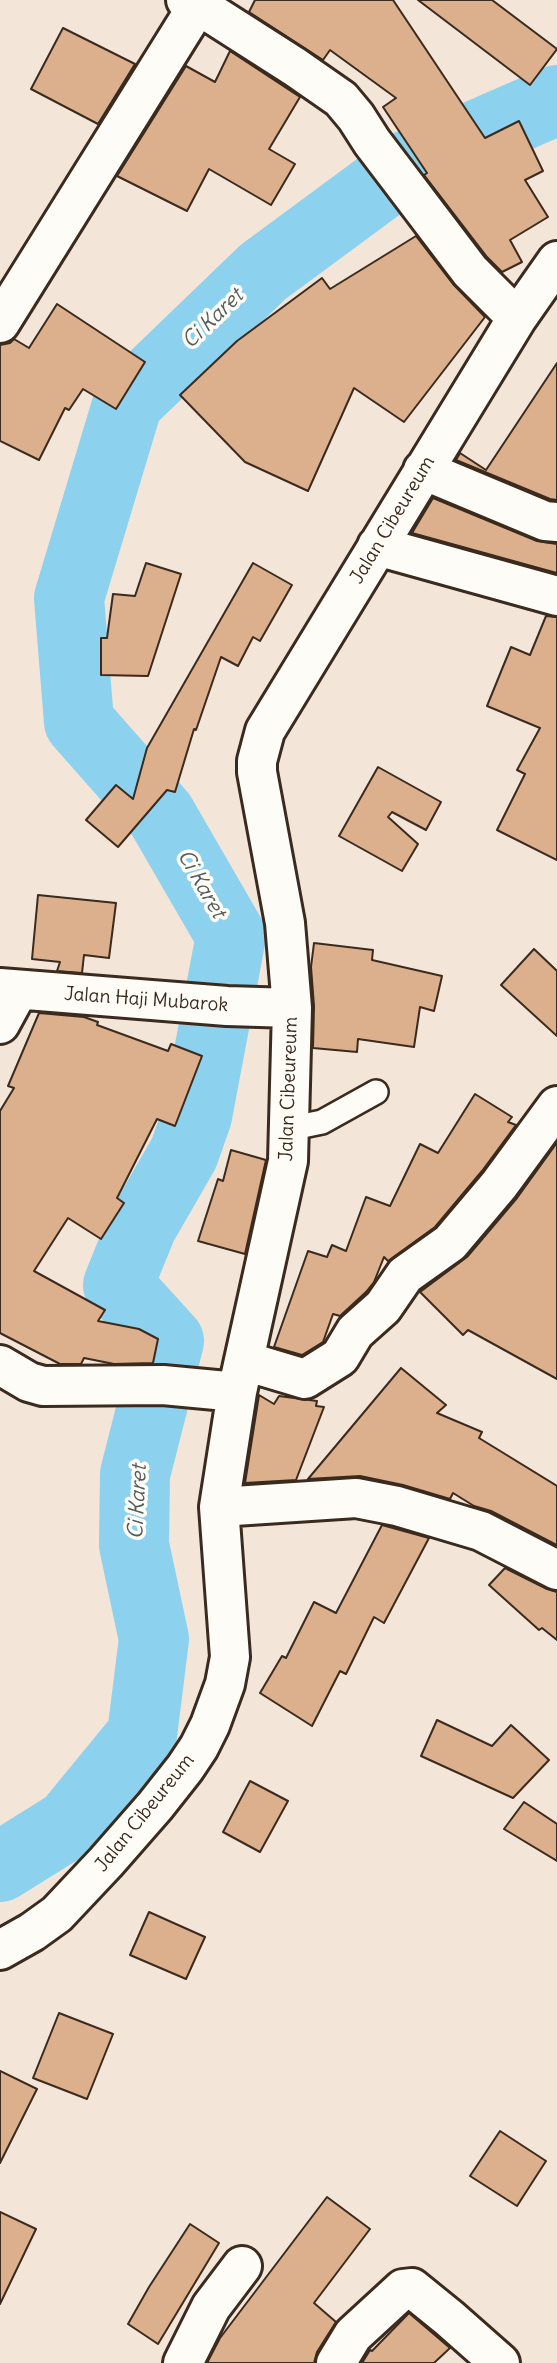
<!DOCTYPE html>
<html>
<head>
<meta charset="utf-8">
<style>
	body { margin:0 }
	canvas { display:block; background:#f3e5d7 }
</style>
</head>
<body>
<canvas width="557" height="2363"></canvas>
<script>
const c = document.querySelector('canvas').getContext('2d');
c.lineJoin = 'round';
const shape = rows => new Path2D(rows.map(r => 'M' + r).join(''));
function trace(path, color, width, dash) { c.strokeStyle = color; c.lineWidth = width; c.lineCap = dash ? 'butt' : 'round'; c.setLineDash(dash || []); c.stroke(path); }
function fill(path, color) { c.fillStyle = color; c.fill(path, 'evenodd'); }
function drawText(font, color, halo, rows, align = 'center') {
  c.font = font + ' Delius,sans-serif'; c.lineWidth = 7; c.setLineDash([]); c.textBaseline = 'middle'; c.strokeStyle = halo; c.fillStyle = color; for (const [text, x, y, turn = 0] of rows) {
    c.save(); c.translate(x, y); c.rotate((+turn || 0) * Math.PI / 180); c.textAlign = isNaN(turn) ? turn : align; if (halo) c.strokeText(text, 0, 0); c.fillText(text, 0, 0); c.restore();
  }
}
trace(shape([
	[0,1867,69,1824,142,1735,154,1639,134,1545,135,1474,169,1341,118,1285,142,1226,184,1153,197,1116,231,936,161,815,79,722,69,598,128,402,263,272,408,165,557,100]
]), '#8cd1ee', 70);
const building = shape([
	[255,0,393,0,485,138,519,121,543,171,525,180,548,217,510,240,522,262,502,272,487,257,424,175,427,173,383,107,396,98,330,50,323,60,249,12,255,0],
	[418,0,492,0,557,49,530,85,418,0],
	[63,28,135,64,98,124,31,89,63,28],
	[230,51,300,97,269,149,295,164,271,205,209,169,187,211,117,176,186,66,215,82,230,51],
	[416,236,453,284,485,317,404,422,354,388,308,491,245,462,180,395,237,341,322,278,330,289,416,236],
	[57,304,145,362,116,409,83,389,69,410,65,408,39,460,0,441,0,345,10,343,14,339,29,348,57,304],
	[557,363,557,500,550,499,456,460,460,453,486,470,557,363],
	[433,498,537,541,557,544,557,573,412,533,433,498],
	[146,563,181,574,148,676,101,675,101,638,107,638,113,594,135,596,146,563],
	[253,563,292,585,260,641,253,637,238,666,221,657,196,730,194,729,175,792,167,790,118,847,86,820,116,785,133,799,147,748,253,563],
	[546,616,557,617,557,860,497,830,525,774,517,770,540,728,487,706,511,647,530,655,546,616],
	[378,767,441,802,426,830,392,812,388,817,418,844,402,871,339,836,378,767],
	[38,895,116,903,109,958,84,955,82,973,57,971,60,962,32,959,38,895],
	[314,943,373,950,372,960,442,976,434,1011,420,1007,414,1047,358,1039,357,1052,313,1048,314,1006,311,967,314,943],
	[534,949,557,971,557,1036,501,985,534,949],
	[39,1013,84,1017,98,1022,97,1025,168,1051,171,1044,202,1056,175,1126,157,1119,117,1198,124,1203,101,1239,68,1218,34,1271,105,1310,98,1321,139,1329,158,1339,153,1363,114,1364,84,1358,81,1364,60,1364,0,1333,0,1111,14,1088,8,1086,39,1013],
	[475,1094,512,1117,508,1122,516,1125,482,1171,435,1227,388,1261,384,1257,374,1282,366,1292,340,1316,333,1314,323,1342,302,1355,274,1347,308,1251,327,1257,332,1245,346,1251,366,1197,390,1206,420,1144,438,1153,475,1094],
	[556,1144,557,1145,557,1379,468,1330,463,1335,420,1292,467,1257,517,1198,556,1144],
	[231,1150,266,1160,245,1254,198,1241,218,1179,223,1181,231,1150],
	[401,1368,446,1405,437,1413,482,1432,479,1438,557,1486,557,1545,491,1511,474,1506,453,1493,450,1499,403,1485,360,1476,308,1479,401,1368],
	[259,1395,274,1404,279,1396,317,1401,316,1406,324,1407,296,1480,245,1483,259,1395],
	[382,1525,429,1538,384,1623,374,1617,346,1674,340,1671,312,1726,260,1693,282,1656,286,1658,314,1602,336,1613,382,1525],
	[505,1568,547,1589,557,1592,557,1640,542,1628,539,1630,489,1585,505,1568],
	[437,1720,492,1746,511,1725,549,1760,513,1798,421,1756,437,1720],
	[250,1781,288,1801,260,1852,223,1832,250,1781],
	[524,1802,557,1824,557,1861,504,1829,524,1802],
	[149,1912,205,1937,186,1979,130,1955,149,1912],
	[59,2013,113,2034,87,2099,33,2078,59,2013],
	[0,2071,37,2089,0,2163,0,2071],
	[500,2131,546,2161,517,2206,470,2176,500,2131],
	[327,2197,370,2229,314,2303,336,2322,317,2352,314,2363,207,2363,220,2338,327,2197],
	[0,2212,36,2229,0,2304,0,2212],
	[190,2224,219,2243,158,2344,128,2324,149,2287,190,2224],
	[409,2313,450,2348,434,2363,362,2363,370,2350,372,2351,409,2313]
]);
fill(building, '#dcb08d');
trace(building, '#3b2a1e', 2);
const service = shape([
	[288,1129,322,1122,376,1092]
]);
const minor = shape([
	[186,0,198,5,295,67,341,99,356,117,372,142,470,271,517,318],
	[0,323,198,5],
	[423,470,545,521,557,522],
	[377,546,557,596],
	[0,988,227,1006,292,1008],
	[0,1024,18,991],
	[245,1361,305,1379,340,1357,355,1332,383,1307,405,1275,450,1243,499,1185,557,1106],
	[0,1365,29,1382,43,1386,163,1385,237,1392],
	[219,1507,356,1498,397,1506,481,1531,557,1570],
	[0,1950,32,1932,57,1914,106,1862,155,1806,185,1768,199,1747,210,1725,225,1684,230,1657,219,1507,237,1392,288,1161,292,1008,285,923,257,772,257,761,265,731,517,318,557,261],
	[183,2363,211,2307,242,2266],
	[336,2363,353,2335,403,2289,412,2288,449,2318,500,2363]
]);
trace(service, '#3b2a1e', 28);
trace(minor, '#3b2a1e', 44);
trace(service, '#fdfcf7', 23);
trace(minor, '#fdfcf7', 38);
drawText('19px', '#3b2a1e', '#fdfcf7', [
	["Jalan Cibeureum",393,520,-59],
	["Jalan Haji Mubarok",146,1000,4],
	["Jalan Cibeureum",289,1089,-88],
	["Jalan Cibeureum",145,1813,-51]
]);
drawText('italic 21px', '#535c5c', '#fdfcf7', [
	["Ci Karet",213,319,-44],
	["Ci Karet",201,884,60],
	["Ci Karet",138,1502,-87]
]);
</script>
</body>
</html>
